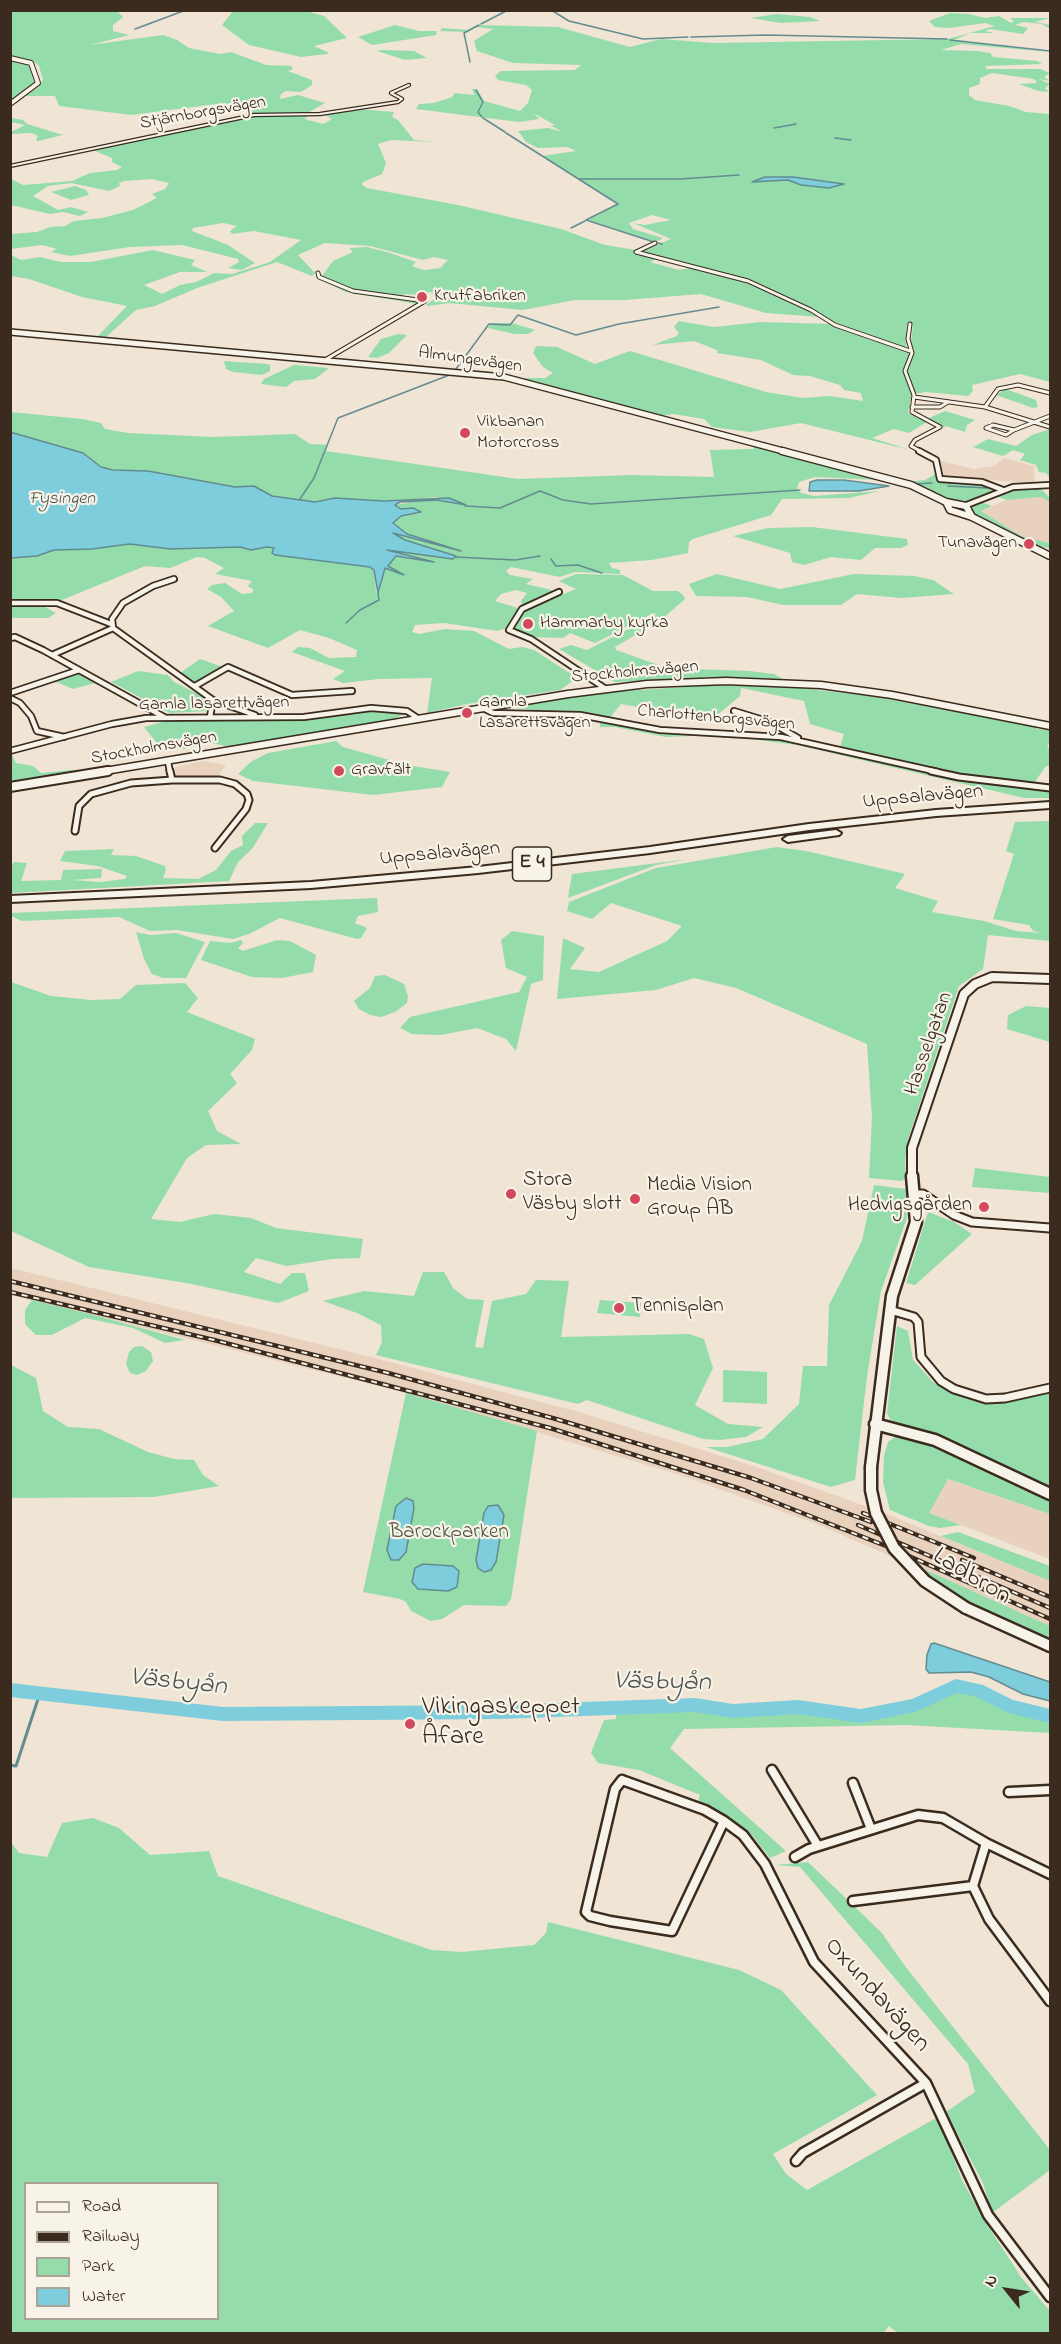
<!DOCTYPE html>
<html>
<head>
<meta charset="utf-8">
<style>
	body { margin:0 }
	#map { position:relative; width:1061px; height:2344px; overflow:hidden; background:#f0e4d4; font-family:"Indie Flower",sans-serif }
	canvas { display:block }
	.frame { position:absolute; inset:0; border:12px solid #3b2a1e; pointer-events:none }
	.legend { position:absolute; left:24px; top:2182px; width:195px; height:138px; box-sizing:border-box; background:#f7f3e8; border:2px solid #aca397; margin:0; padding:8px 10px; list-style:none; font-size:18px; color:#3b2a1e }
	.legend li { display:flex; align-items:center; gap:12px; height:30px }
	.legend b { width:30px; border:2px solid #aca397 }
	.north { position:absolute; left:977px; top:2260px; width:60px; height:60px; -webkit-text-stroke:4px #f7f3e8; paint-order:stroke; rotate:300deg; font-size:16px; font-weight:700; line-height:24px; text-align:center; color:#3b2a1e }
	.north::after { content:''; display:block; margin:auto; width:21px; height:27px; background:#3b2a1e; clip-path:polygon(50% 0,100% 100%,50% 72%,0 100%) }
</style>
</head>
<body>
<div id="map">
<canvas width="1061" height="2344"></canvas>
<div class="frame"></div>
<ul class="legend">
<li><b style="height:8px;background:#f7f3e8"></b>Road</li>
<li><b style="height:8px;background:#3b2a1e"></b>Railway</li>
<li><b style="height:16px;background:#95dcab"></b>Park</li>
<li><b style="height:16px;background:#7ecddc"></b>Water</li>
</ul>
<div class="north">N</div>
</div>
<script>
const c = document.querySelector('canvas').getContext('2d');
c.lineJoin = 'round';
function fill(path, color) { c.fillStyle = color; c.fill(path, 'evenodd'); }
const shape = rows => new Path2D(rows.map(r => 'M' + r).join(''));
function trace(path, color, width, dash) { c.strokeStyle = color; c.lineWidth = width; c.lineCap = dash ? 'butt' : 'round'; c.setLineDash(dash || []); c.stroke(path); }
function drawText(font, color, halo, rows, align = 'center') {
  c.font = font + ' "Indie Flower",sans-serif'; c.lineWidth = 4.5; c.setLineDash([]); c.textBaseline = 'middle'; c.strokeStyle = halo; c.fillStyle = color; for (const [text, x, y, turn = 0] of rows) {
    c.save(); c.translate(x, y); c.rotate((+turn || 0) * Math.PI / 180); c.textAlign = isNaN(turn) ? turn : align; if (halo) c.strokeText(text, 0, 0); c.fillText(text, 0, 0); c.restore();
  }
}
fill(shape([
	[1004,458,1034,466,1035,483,942,477,941,461,974,469,994,466],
	[1041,497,1050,502,1050,543,1021,536,981,511,1009,499],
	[203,761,226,765,217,777,176,776,175,767],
	[11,1268,371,1357,579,1412,754,1466,887,1514,1050,1581,1050,1626,817,1524,677,1474,406,1393,11,1295],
	[947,1479,1050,1514,1050,1559,929,1513]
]), '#e8d2bd');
fill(shape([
	[234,10,306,11,324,16,347,38,314,46,329,53,327,54,301,57,249,45,222,25],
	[10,11,117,11,123,17,113,25,113,31,129,35,90,45,163,35,177,40,189,48,220,54,231,52,266,65,291,66,293,69,288,71,312,80,312,85,301,92,286,91,281,94,280,99,298,95,325,103,306,114,249,115,253,111,224,103,131,115,59,106,55,96,25,96,39,87,43,80,39,66,33,61,11,57],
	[950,13,968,14,985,18,999,16,1011,23,1014,22,1010,18,1050,18,1035,22,1050,25,1050,29,1042,24,1024,22,1015,25,1028,28,1023,34,990,29,985,31,994,33,970,33,954,40,1050,52,961,44,941,50,978,51,990,53,993,57,1037,61,1042,64,985,66,987,69,1040,69,1050,73,1044,77,1050,81,1039,79,1050,84,1045,88,1049,92,1038,91,1019,84,1037,83,1034,79,992,73,980,78,980,84,969,88,969,95,975,100,1009,106,1026,112,1050,114,1050,382,1020,374,972,385,973,391,968,396,926,392,912,394,908,413,927,422,909,433,894,429,872,438,910,450,801,423,750,432,712,427,704,419,673,414,660,416,514,378,545,378,553,373,543,367,533,353,536,346,557,347,595,364,630,351,766,392,803,398,830,396,863,401,861,393,844,390,840,385,810,376,793,375,761,360,717,353,717,350,694,341,653,345,677,336,679,333,674,327,679,321,714,327,761,322,831,324,870,340,913,351,911,341,913,325,907,324,906,348,894,345,836,323,815,310,758,284,639,252,671,239,633,223,645,225,671,220,652,215,629,223,633,229,663,238,656,242,588,220,619,204,542,156,576,151,568,147,538,148,526,142,518,131,548,128,563,132,551,126,555,125,535,114,539,119,519,122,416,109,419,104,434,103,452,97,455,93,475,95,472,89,477,89,484,101,520,111,528,103,532,90,526,85,498,80,495,76,501,71,575,70,581,65,513,63,477,51,474,41,493,29,477,27,466,32,440,31,442,28,468,30,477,25,558,27,630,47,661,39,713,43,948,39,995,26,985,23,949,28,935,27,929,21],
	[777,14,810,17,820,21,781,23,750,18],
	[395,25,419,31,437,31,436,35,372,45,358,37],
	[382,50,414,51,427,58,405,60,377,51],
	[11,59,29,65,35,84,11,102],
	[358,109,394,112,392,117,398,120,414,140,437,142,391,140,378,144,386,163,382,174,363,182,362,185,367,188,458,205,561,229,605,245,636,250,634,252,638,254,659,258,650,262,679,270,695,267,747,282,821,317,766,313,701,294,625,300,575,300,523,310,449,303,428,306,426,305,441,294,429,292,424,295,405,294,401,296,416,298,421,302,417,304,346,292,316,278,321,277,333,261,353,252,349,248,367,247,390,253,416,262,412,266,424,270,440,268,448,260,434,257,423,260,370,246,325,243,298,255,315,273,312,276,277,262,197,288,155,306,136,310,106,337,109,339,96,338,127,306,82,297,29,279,11,276,11,255,21,260,40,257,61,262,91,262,153,250,195,260,191,265,207,272,180,272,144,285,162,294,180,285,196,282,214,273,232,274,270,262,301,240,254,231,232,234,230,231,237,226,223,223,193,228,192,231,228,245,255,263,242,270,228,268,239,262,238,259,182,245,130,247,70,256,51,252,57,249,42,245,11,249,11,252,11,234,37,232,50,227,65,226,74,221,102,218,133,210,157,198,152,194,165,189,169,183,152,179,124,181,119,183,120,186,109,191,71,183,48,186,33,196,58,210,71,207,88,212,80,216,63,212,50,214,11,205,11,179,23,185,72,181,90,173,117,170,122,167,112,162,112,158,90,149,254,116,310,115,304,119,323,124,332,119,324,114],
	[11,118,23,120,27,124,63,135,38,141,36,140,38,136,32,133,11,134,11,132,25,125,11,122],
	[75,186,86,190,89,195,71,200,51,192],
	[492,323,512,323,535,330,528,334,515,334,488,328],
	[398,334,407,335,389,353,377,358,368,357,381,339],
	[224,361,267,364,270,365,270,371,262,375,233,372,226,369],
	[294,365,329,368,315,379,294,381,286,387,261,384,264,379],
	[1006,389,1036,400,1038,407,1033,408,996,395],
	[945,411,975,420,967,425,965,432,946,426,943,428,927,419],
	[10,412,82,419,101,423,105,429,128,433,213,437,295,434,310,444,328,445,326,451,518,479,632,475,714,477,710,450,754,449,753,447,759,446,880,480,815,477,799,482,797,489,801,493,814,496,880,491,849,498,782,499,771,515,693,539,689,542,688,553,652,560,609,563,612,568,620,570,620,574,575,572,560,577,511,567,506,571,510,575,533,579,526,584,552,590,546,597,528,605,522,605,521,601,527,593,516,590,501,594,495,601,518,608,506,628,498,631,444,623,415,625,412,632,419,634,445,629,474,631,509,649,522,647,534,650,577,678,560,690,467,704,427,713,432,678,379,679,343,683,333,679,345,671,292,652,298,647,310,648,329,658,356,657,357,650,329,638,300,630,268,648,208,626,234,611,221,597,207,589,212,585,225,583,242,594,251,593,254,590,248,586,252,581,215,574,224,568,205,558,197,557,170,568,145,566,57,602,40,599,11,603,11,558,37,556,54,550,92,549,130,544,170,549,241,547,251,550,267,547,274,548,275,555,370,567,374,570,376,593,379,593,384,568,402,574,387,566,396,556,433,561,386,550,456,556,394,536,391,533,457,550,407,534,393,523,401,516,421,513,413,508,401,509,395,505,427,499,465,505,436,497,398,501,335,498,315,502,272,496,254,486,235,487,148,471,113,470,101,467,83,453,11,432],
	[1050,429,1050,478,1046,473,1039,472,1036,465,1020,460,1025,454,1013,450,1003,456,973,447,988,439,1016,446,1032,435],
	[937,473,937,482,984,485,994,492,969,501,950,500,905,482,925,480],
	[1039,487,1050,498,1050,502,1041,497,1007,500,996,496,1019,488],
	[981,502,992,506,981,511,1021,536,1050,543,1050,548,1041,547,1015,537,976,517,970,511,972,506],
	[812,527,907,539,908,545,901,548,875,548,861,560,831,557,804,565,792,562,790,553,733,536,768,528],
	[576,574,623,575,653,591,678,591,684,596,685,599,661,620,615,647,616,650,667,668,749,671,774,674,783,679,714,677,615,682,559,649,571,645,587,650,656,615,654,613,595,643,570,633,563,638,530,637,513,630,511,628,523,611,576,589,559,581],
	[717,574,780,589,854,574,914,576,933,580,954,594,901,598,857,594,841,605,783,605,747,597,696,596,689,584],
	[36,602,56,613,48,618,11,618,11,604],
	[200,659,223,667,197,682,193,683,179,674],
	[138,671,168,675,174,682,200,695,209,704,207,711,170,713,111,682],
	[75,672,81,673,99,682,73,689,56,682],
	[717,685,802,688,876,697,1034,726,1037,729,1050,730,1050,741,1047,747,1050,749,1050,767,1046,766,1034,783,931,769,840,747,844,734,810,724,804,701,741,688,740,696,716,716,681,708,660,711,621,704,609,719,515,708,521,704,591,693],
	[372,710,404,714,392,720,328,731,229,747,212,743,185,749,157,743,144,727,174,719,308,719],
	[600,720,662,732,713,732,797,741,954,778,1050,790,1050,798,1024,798,797,745,718,735,666,737,615,727,600,727],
	[336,741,343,747,407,765,450,772,442,787,373,795,253,781,238,774,252,761,268,753],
	[11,753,16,763,33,766,41,773,71,770,93,772,11,784],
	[1050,821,1050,941,988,935,983,969,959,986,908,1139,905,1161,906,1177,902,1181,869,1178,872,1117,867,1044,736,988,694,978,656,990,557,999,563,938,585,948,570,969,599,972,667,941,682,926,611,903,592,919,567,911,569,902,656,868,777,847,806,851,905,874,895,888,938,901,932,912,984,921,1016,931,1041,933,1033,931,1029,925,993,919,1014,854,1006,851,1015,822],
	[255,823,268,823,252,849,238,862,229,881,11,893,11,867,14,862,27,863,21,881,61,880,63,870,102,869,101,878,72,880,100,882,125,879,127,876,98,866,60,861,65,851,114,849,111,855,136,856,165,866,166,870,163,878,198,879,216,870,231,851,243,845,242,836],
	[689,859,656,865,568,898,572,874],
	[377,898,378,912,358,916,355,923,367,928,361,938,357,939,280,918,249,934,233,939,177,930,150,931,119,917,22,921,11,916,11,913],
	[512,931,544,936,543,980,531,984,516,1051,506,1039,477,1028,441,1035,412,1034,400,1028,410,1017,519,992,527,977,506,968,501,940],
	[136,932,150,935,176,933,205,942,186,978,163,978,152,974,144,959],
	[241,940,243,943,238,948,243,951,277,940,290,941,316,955,313,972,282,978,252,977,201,960,210,941,230,943],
	[385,975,404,984,408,996,407,1003,395,1012,381,1017,370,1015,359,1009,354,1001,370,988,375,976],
	[11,982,51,996,91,1000,120,999,136,985,185,983,198,998,187,1012,255,1039,252,1050,230,1074,237,1083,208,1111,217,1131,241,1144,206,1145,187,1158,151,1219,180,1222,214,1214,251,1218,276,1228,363,1239,360,1258,332,1259,287,1266,256,1258,244,1272,280,1284,292,1273,305,1273,309,1291,278,1303,192,1284,89,1267,11,1231],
	[1026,1006,1050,1008,1050,1042,1007,1029,1008,1015],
	[975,1168,1050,1177,1050,1193,972,1187],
	[874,1185,906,1189,907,1218,881,1291,867,1376,855,1480,831,1487,706,1447,727,1447,763,1439,799,1404,803,1366,827,1366,829,1305,862,1241],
	[928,1212,954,1222,972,1234,915,1285,906,1283],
	[423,1272,444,1272,453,1288,467,1299,484,1300,475,1347,483,1348,492,1301,526,1294,536,1280,569,1281,561,1337,689,1334,704,1339,713,1368,695,1405,728,1424,763,1427,746,1437,720,1440,703,1439,587,1400,578,1404,376,1355,382,1342,381,1325,357,1313,323,1301,364,1291,414,1296],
	[32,1300,90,1314,185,1340,165,1343,133,1328,85,1318,52,1335,36,1335,25,1324,25,1310],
	[600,1300,641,1303,640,1317,597,1313],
	[897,1326,908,1331,913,1360,933,1382,957,1395,993,1402,1050,1392,1050,1487,995,1463,902,1427,890,1419,887,1413],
	[142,1346,151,1352,153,1361,146,1371,137,1375,130,1373,126,1364,129,1352,134,1347],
	[11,1365,36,1378,43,1411,68,1427,99,1429,148,1452,174,1459,194,1460,203,1475,219,1486,154,1497,11,1498],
	[723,1370,767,1372,767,1404,723,1402],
	[406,1393,537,1431,511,1599,506,1606,464,1605,442,1619,431,1621,411,1611,406,1602,400,1599,363,1592],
	[895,1437,908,1437,945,1449,1050,1498,1050,1514,948,1479,929,1513,961,1525,940,1528,929,1526,890,1510,883,1482,884,1456,888,1442],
	[958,1532,1050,1566,1050,1581,941,1536],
	[919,1567,1050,1626,1050,1642,969,1605,943,1589],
	[960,1690,977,1694,1009,1710,1050,1720,1050,1733,906,1725,684,1729,670,1748,786,1851,770,1858,752,1835,698,1802,700,1795,639,1770,598,1763,591,1753,604,1720,616,1719,616,1711,664,1709,755,1715,797,1710,864,1720,896,1714,924,1704,946,1691],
	[93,1818,119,1828,150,1855,209,1851,218,1876,431,1950,462,1952,534,1945,546,1933,548,1922,739,1970,781,1990,877,2095,773,2154,786,2174,807,2190,938,2117,962,2180,984,2220,1021,2277,1050,2311,1050,2333,899,2334,889,2326,883,2334,11,2333,10,1841,19,1853,47,1857,62,1823],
	[26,2184,218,2184,218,2318,26,2318],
	[808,1862,881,1932,905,1966,1050,2150,1050,2170,992,2213,983,2183,946,2112,975,2092,968,2064,800,1867,775,1865]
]), '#95dcab');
const water = shape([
	[765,177,793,177,844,184,829,188,801,185,788,180,752,182,765,177],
	[10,432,83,453,101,467,113,470,148,471,235,487,254,486,272,496,315,502,335,498,384,501,449,498,466,505,437,500,400,502,395,505,401,509,413,508,421,512,401,516,393,523,407,534,461,551,393,533,405,540,456,556,453,559,387,550,434,562,396,556,388,566,404,575,385,568,378,593,374,570,370,567,275,555,272,553,274,548,267,547,251,550,240,547,170,549,130,544,92,549,54,550,37,556,11,558,10,432],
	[817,480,844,480,889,486,859,491,809,491,810,482,817,480],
	[406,1498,413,1501,414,1508,406,1552,399,1560,391,1560,387,1550,396,1506,406,1498],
	[498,1505,504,1515,496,1562,491,1570,484,1572,478,1568,476,1560,484,1513,488,1506,498,1505],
	[423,1564,453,1566,459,1571,457,1587,448,1591,418,1589,412,1582,415,1568,423,1564],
	[934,1643,1050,1682,1050,1701,1023,1694,989,1677,971,1672,929,1673,926,1669,927,1655,931,1644,934,1643]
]);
fill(water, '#7ecddc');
trace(water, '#638c90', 1.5);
trace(shape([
	[551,10,569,21,643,39,688,37],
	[481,24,508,10],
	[135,29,186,10],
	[691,37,766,35,947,39],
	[950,40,1050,51],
	[470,62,464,33,479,25],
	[476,90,483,102,478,112,482,117],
	[483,118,505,132],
	[774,128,796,124],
	[506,133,618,204,586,220,654,242],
	[835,138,851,140],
	[580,179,680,179,739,175],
	[571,228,585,221],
	[658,243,662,244],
	[456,369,489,324,510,325,518,315,576,335,619,324,719,307],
	[914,484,932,483],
	[948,486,987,488],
	[300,499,314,478,338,418,452,374],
	[465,506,500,508,540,491,563,500,591,504,800,490],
	[455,557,515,560,540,556],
	[551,559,556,566,578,565,602,573],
	[346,623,360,610,379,600,378,593]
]), '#638c90', 1.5);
trace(shape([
	[10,1765,16,1766,40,1693]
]), '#638c90', 3);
fill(shape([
	[956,1679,983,1685,1013,1700,1050,1709,1050,1723,1009,1713,974,1696,957,1693,915,1712,861,1723,798,1714,733,1718,695,1712,499,1719,223,1721,10,1697,10,1683,223,1707,499,1705,695,1698,733,1704,798,1700,861,1709,912,1699,956,1679]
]), '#7ecddc');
const streetFar5 = shape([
	[10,166,254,115,320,114,398,102,402,99,391,93,409,85]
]);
const streetFar4 = shape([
	[655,243,636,252,748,281,811,310,835,325,910,351],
	[318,273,319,277,353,291,425,301,325,360],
	[910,324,908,339,912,353,905,371,914,395,912,412,940,427,915,440,911,446,922,452],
	[914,397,985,407,1050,427],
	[912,407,940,407,948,402],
	[985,407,998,389,1018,385,1050,393],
	[993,425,1014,430,1006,435,986,428,993,425],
	[1014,430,1050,416]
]);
const streetFar3 = shape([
	[919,451,936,460,940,479,982,482,1003,490],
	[964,506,1013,487,1050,485],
	[174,579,153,586,123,603,112,619,113,628,213,700,255,715],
	[559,592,522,609,509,630,531,639,606,689],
	[10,603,57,603,111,624],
	[10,638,15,637,43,650,164,717],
	[52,655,113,628],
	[195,686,228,667,292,695,352,691],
	[10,693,79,670],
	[10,698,20,703,31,716,37,731,64,737],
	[483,708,493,713,580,715,660,730,781,737,938,772],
	[734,711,770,722,798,738],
	[210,717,213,700],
	[10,751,112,724,146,718,304,717,371,708,407,711,419,719],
	[168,762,170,772]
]);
const streetFar2 = shape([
	[170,771,172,780,220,780,235,784,247,794,249,800,246,809,215,848],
	[931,771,959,777,1050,788],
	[75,831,79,806,91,794,131,783,172,780]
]);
const streetFar1 = shape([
	[915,1194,923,1194,954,1215,972,1222,1050,1228],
	[890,1310,914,1317,918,1322,921,1357,941,1381,954,1389,986,1399,1005,1398,1050,1388]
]);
const street = shape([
	[772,1770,818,1846],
	[622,1780,705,1810,724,1821,672,1931,610,1921,590,1916,586,1912,615,1789,622,1780],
	[853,1783,871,1829],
	[1009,1792,1050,1790],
	[724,1821,743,1835,765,1864,814,1962,926,2083,988,2215,1050,2297],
	[795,1857,809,1849,918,1815,943,1818,986,1843],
	[1050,1874,986,1843,973,1886,989,1919,1050,2001],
	[853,1901,973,1886],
	[796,2161,803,2153,926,2083]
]);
const secondaryFar4 = shape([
	[10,58,31,63,38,83,10,104]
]);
const secondaryFar3 = shape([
	[10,332,504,377,787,452]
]);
const secondaryFar2 = shape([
	[782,451,911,485,946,502,966,506,972,517],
	[946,502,950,510,972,517,1050,556],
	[99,772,568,694,647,684,726,681,821,685,892,695,1050,726]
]);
const secondaryFar1 = shape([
	[10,787,108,771],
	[912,1178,912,1148,964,994,975,984,992,977,1050,979]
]);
const secondary = shape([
	[875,1424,935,1440,1050,1494],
	[871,1467,892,1296,916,1222,912,1176],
	[966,1608,1050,1646]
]);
const highway = shape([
	[1050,802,1050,808,936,816,809,830,650,853,478,873,311,888,10,902,10,896,311,882,478,867,650,847,809,824,936,810,1050,802],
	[836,830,841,833,839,835,788,842,783,839,788,836,836,830]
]);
trace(streetFar5, '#3b2a1e', 4.5);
trace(streetFar4, '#3b2a1e', 5);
trace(streetFar3, '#3b2a1e', 8);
trace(streetFar2, '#3b2a1e', 9);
trace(streetFar1, '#3b2a1e', 11);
trace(street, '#3b2a1e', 13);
trace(secondaryFar4, '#3b2a1e', 6);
trace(secondaryFar3, '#3b2a1e', 8);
trace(secondaryFar2, '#3b2a1e', 9);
trace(secondaryFar1, '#3b2a1e', 12);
trace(secondary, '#3b2a1e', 15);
trace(highway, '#3b2a1e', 4);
trace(streetFar5, '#f7f3e8', 2);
trace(streetFar4, '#f7f3e8', 3);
trace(streetFar3, '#f7f3e8', 4.5);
trace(streetFar2, '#f7f3e8', 5);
trace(streetFar1, '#f7f3e8', 7);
trace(street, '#f7f3e8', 8);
trace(secondaryFar4, '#f7f3e8', 4);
trace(secondaryFar3, '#f7f3e8', 5);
trace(secondaryFar2, '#f7f3e8', 6);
trace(secondaryFar1, '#f7f3e8', 8);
trace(secondary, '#f7f3e8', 10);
fill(highway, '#f7f3e8');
const rail = shape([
	[10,1281,388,1373,556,1419,751,1478,871,1522],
	[10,1292,214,1340,550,1428,744,1490,891,1548,1050,1619],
	[863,1513,974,1558],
	[858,1525,1050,1608],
	[962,1560,1050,1597]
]);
trace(rail, '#3b2a1e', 4.5);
trace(rail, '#f7f3e8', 2, [6]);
const secondaryBridge = shape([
	[871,1467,871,1490,876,1513,894,1548,925,1581,966,1608]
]);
trace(secondaryBridge, '#3b2a1e', 15, []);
trace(secondaryBridge, '#f7f3e8', 10);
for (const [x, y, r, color] of [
	[422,297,6,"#d1495b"],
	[465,433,6,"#d1495b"],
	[1029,544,6,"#d1495b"],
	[528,624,6,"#d1495b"],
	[467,713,6,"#d1495b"],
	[339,771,6,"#d1495b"],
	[511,1194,6,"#d1495b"],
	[635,1199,6,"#d1495b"],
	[984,1207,6,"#d1495b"],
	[619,1308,6,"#d1495b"],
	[410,1724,6,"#d1495b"]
]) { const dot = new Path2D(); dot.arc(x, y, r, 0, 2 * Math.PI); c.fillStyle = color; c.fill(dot); trace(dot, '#f7f3e8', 2); }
drawText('18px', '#3b2a1e', '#f7f3e8', [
	["Stjärnborgsvägen",203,114,-10],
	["Almungevägen",470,361,8],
	["Stockholmsvägen",635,673,-5],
	["Gamla lasarettvägen",214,705,-1],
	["Charlottenborgsvägen",716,719,5],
	["Stockholmsvägen",154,749,-10]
]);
drawText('18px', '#3b2a1e', '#f7f3e8', [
	["Krutfabriken",434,297],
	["Vikbanan",477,423],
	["Motorcross",477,444],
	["Tunavägen",1017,544,"right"],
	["Hammarby kyrka",540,624],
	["Gamla",479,703],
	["Lasarettsvägen",479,724],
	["Gravfält",351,771]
], 'left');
drawText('italic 18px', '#4c534e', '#f7f3e8', [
	["Fysingen",62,500]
]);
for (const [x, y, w] of [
	[532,864,39]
]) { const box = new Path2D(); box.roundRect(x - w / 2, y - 17, w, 34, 4.5); c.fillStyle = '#f7f3e8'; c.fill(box); trace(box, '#3b2a1e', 1.5); }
drawText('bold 20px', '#3b2a1e', null, [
	["E 4",532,864]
]);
drawText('21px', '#3b2a1e', '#f7f3e8', [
	["Uppsalavägen",923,798,-5],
	["Uppsalavägen",440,855,-5],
	["Hasselgatan",930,1044,-71]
]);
drawText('21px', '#3b2a1e', '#f7f3e8', [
	["Stora",523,1182],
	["Väsby slott",523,1206],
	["Media Vision",647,1187],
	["Group AB",647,1211],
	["Hedvigsgården",972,1207,"right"],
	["Tennisplan",631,1308]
], 'left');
drawText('21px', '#525641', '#f7f3e8', [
	["Barockparken",449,1534]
]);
drawText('26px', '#3b2a1e', '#f7f3e8', [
	["Ladbron",971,1578,31],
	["Oxundavägen",876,1996,48]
]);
drawText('26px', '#3b2a1e', '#f7f3e8', [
	["Vikingaskeppet",422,1709],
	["Åfare",422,1739]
], 'left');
drawText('italic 27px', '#4c534e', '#f7f3e8', [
	["Väsbyån",178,1684,6],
	["Väsbyån",662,1684,1]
]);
</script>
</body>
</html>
